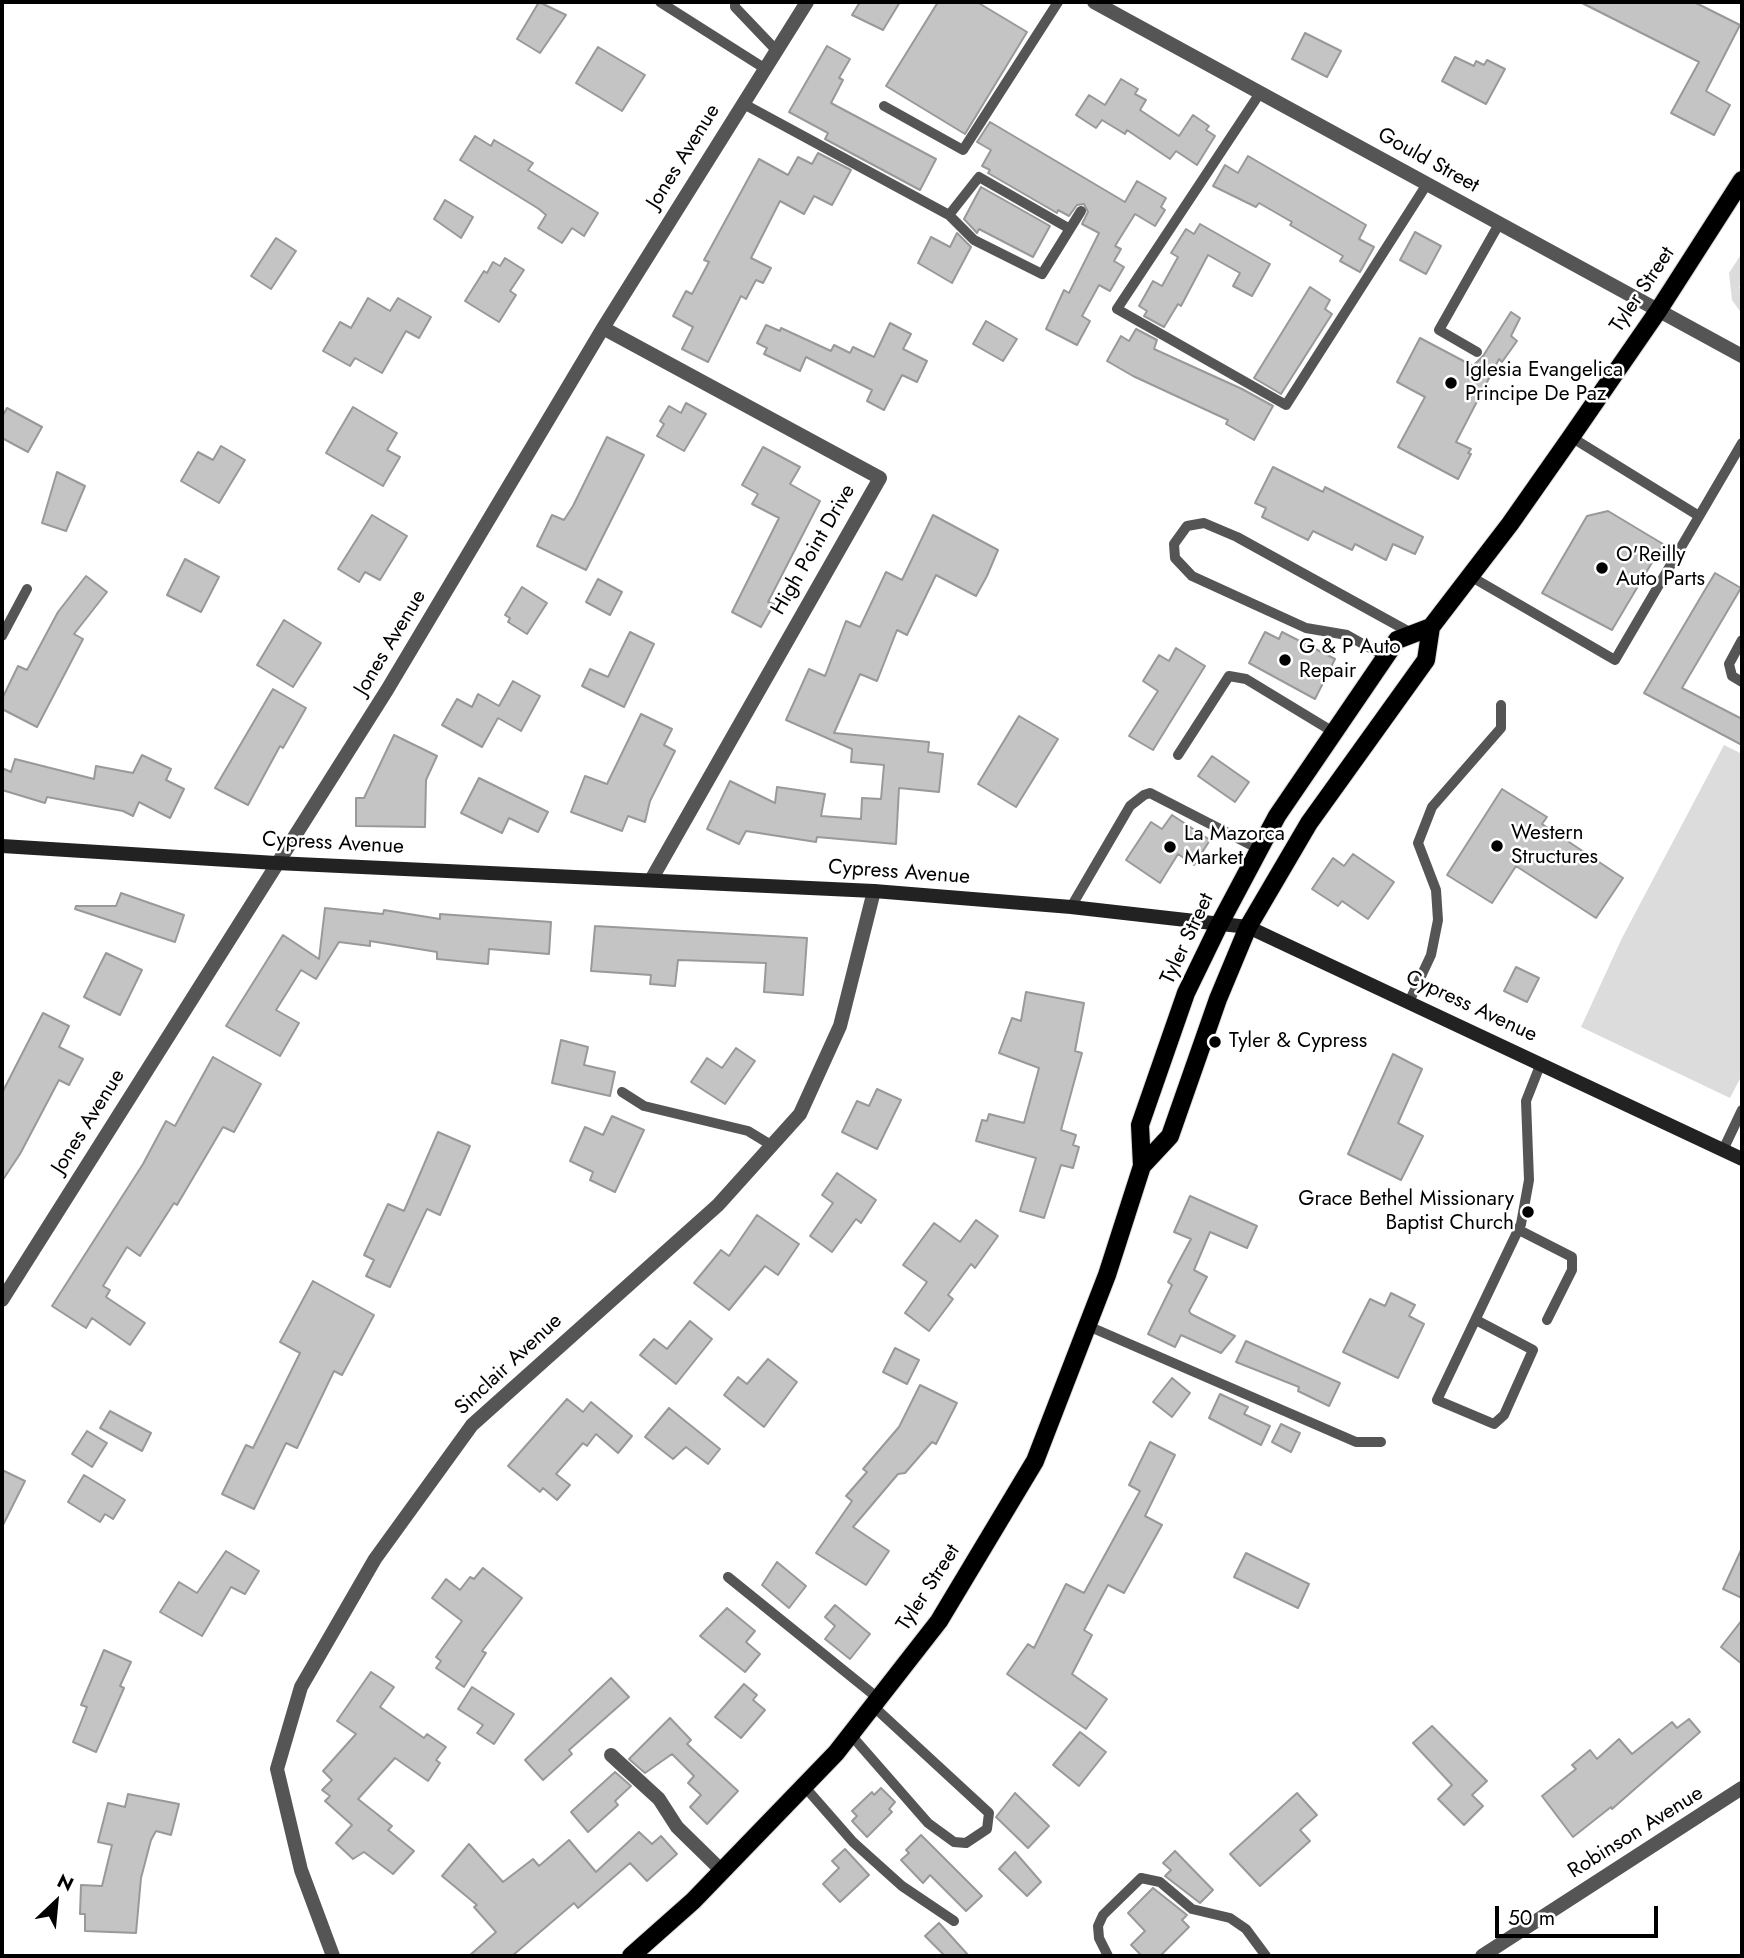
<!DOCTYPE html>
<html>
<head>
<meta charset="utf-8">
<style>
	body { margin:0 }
	#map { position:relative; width:1744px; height:1958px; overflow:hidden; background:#fff; font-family:Jost,sans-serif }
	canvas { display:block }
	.frame { position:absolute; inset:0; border:4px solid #000; pointer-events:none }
	.north { position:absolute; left:21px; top:1867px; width:70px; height:70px; -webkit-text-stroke:5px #fff; paint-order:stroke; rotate:26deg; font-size:19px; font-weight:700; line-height:28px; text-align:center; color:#000 }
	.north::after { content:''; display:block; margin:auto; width:24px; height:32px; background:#000; clip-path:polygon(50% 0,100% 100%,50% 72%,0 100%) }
	.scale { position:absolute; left:1495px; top:1906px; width:163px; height:32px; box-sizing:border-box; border:4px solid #000; border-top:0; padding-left:9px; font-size:21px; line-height:24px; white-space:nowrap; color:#000; -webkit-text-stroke:5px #fff; paint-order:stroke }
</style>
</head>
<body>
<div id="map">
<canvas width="1744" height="1958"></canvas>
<div class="frame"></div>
<div class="north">N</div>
<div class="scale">50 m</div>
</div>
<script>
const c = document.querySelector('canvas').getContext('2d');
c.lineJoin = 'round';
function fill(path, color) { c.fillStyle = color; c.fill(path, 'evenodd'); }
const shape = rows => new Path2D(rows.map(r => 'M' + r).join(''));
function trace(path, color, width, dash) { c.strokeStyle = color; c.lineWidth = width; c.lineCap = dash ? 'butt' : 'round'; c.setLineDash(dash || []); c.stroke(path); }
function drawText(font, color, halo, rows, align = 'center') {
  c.font = font + ' Jost,sans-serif'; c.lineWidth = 5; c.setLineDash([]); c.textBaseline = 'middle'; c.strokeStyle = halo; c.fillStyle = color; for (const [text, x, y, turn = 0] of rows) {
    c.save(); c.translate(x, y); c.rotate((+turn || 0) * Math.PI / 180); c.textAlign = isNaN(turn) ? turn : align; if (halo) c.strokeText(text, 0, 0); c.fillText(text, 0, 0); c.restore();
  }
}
fill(shape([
	[1742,253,1742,281,1739,288,1742,290,1742,314,1732,300,1729,273],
	[1724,745,1742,754,1742,1075,1730,1098,1581,1027,1622,938]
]), '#dcdcdc');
const building = shape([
	[539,2,566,15,540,53,517,39,539,2],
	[860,2,900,2,883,30,852,15,860,2],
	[938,2,977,2,1027,32,965,134,886,86,938,2],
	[1580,2,1694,2,1740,25,1706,91,1730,105,1714,135,1671,113,1699,62,1580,2],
	[1305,33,1341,51,1327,77,1292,59,1305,33],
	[827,46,850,59,839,78,843,80,831,103,936,159,920,190,825,139,828,133,789,112,827,46],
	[598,47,645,75,622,111,576,83,598,47],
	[1455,57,1474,66,1476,61,1484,65,1487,60,1505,69,1486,104,1442,81,1455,57],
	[1121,79,1138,89,1135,94,1146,100,1140,110,1179,136,1193,115,1209,126,1206,130,1215,136,1197,165,1176,151,1170,159,1127,130,1125,134,1102,120,1096,128,1076,115,1089,95,1105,105,1121,79],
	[990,122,1125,202,1137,181,1166,198,1161,207,1165,210,1155,226,1135,214,1115,246,1121,249,1114,261,1124,267,1110,291,1099,285,1082,316,1090,321,1077,345,1046,329,1064,290,1069,293,1099,233,1082,224,1088,212,1084,204,1077,205,1069,216,1058,210,1057,213,988,173,990,170,982,166,991,150,977,142,990,122],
	[475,136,491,146,494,140,533,163,528,170,598,213,584,236,572,228,562,243,538,228,546,215,539,209,460,160,475,136],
	[818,153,851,170,832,205,814,196,804,214,780,201,751,258,771,268,763,283,756,280,746,299,741,296,708,362,682,349,693,327,673,316,686,291,692,294,709,262,704,260,759,159,788,175,798,157,812,164,818,153],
	[1248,156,1366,225,1359,239,1374,247,1360,272,1340,261,1343,256,1290,225,1292,222,1259,203,1256,207,1213,186,1225,165,1238,173,1248,156],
	[981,187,1050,226,1033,257,979,229,977,233,964,219,981,187],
	[445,200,473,217,461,238,434,219,445,200],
	[1200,224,1270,264,1252,296,1233,286,1240,273,1208,255,1181,306,1178,304,1164,327,1144,316,1147,311,1139,306,1153,281,1162,286,1178,257,1171,253,1186,229,1194,234,1200,224],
	[1415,232,1441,246,1426,274,1400,260,1415,232],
	[957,233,971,247,952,283,918,263,931,237,950,247,957,233],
	[276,238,296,251,271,289,251,276,276,238],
	[505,258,524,270,510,291,516,295,499,322,465,301,484,271,487,273,493,262,500,266,505,258],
	[1310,287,1330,300,1325,309,1332,314,1281,394,1254,378,1310,287],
	[368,298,390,311,398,298,431,317,419,338,406,331,382,373,355,358,350,366,323,351,340,322,351,328,368,298],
	[1511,312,1520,318,1511,336,1517,341,1502,362,1499,359,1456,442,1471,449,1468,453,1471,454,1458,479,1398,447,1425,397,1397,382,1420,338,1473,366,1483,356,1511,312],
	[986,321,1017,339,1003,361,973,344,986,321],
	[890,323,911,334,903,349,927,361,917,382,902,375,884,410,867,401,872,390,806,357,800,371,764,354,767,348,757,343,766,325,780,331,781,328,831,351,834,345,850,353,853,347,874,357,890,323],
	[1136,329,1157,340,1154,349,1242,389,1273,406,1254,440,1226,424,1228,420,1133,376,1107,361,1121,336,1129,341,1136,329],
	[686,403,706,414,684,451,657,436,664,424,660,421,669,406,681,413,686,403],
	[353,407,397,433,387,450,400,457,383,486,326,453,353,407],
	[7,408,42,427,28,452,2,438,2,417,7,408],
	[607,437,644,455,586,570,537,546,552,515,564,520,573,506,607,437],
	[221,446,245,460,219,503,181,481,198,452,213,460,221,446],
	[763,447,800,467,790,484,820,501,768,602,774,604,761,627,732,612,779,518,752,504,758,494,742,485,763,447],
	[1273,467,1323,492,1325,487,1423,537,1415,554,1393,544,1386,560,1355,544,1352,550,1313,531,1308,540,1262,517,1266,508,1255,503,1273,467],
	[57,472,85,486,66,531,42,523,57,472],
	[1608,511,1663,544,1612,630,1542,593,1587,516,1608,511],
	[372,515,407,536,380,580,365,572,359,582,338,569,372,515],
	[933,515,998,550,987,576,976,596,936,575,907,635,897,630,877,681,860,674,834,733,929,742,928,752,943,754,939,792,899,788,896,844,817,837,816,842,746,831,739,844,707,829,730,781,775,803,777,787,825,794,821,816,861,819,862,798,881,799,884,765,851,762,852,749,786,720,809,669,825,676,846,621,860,627,886,572,902,580,933,515],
	[185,559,219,577,201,612,167,595,185,559],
	[1715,573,1741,588,1682,688,1742,719,1742,745,1644,693,1715,573],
	[86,576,107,592,74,634,83,639,37,727,2,709,2,699,18,666,27,670,58,612,86,576],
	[598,579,622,592,610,615,586,602,598,579],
	[522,587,547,603,527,634,508,622,510,618,505,615,522,587],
	[284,620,321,643,293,687,257,665,284,620],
	[630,632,654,644,624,707,582,686,590,669,608,677,630,632],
	[1265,632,1279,639,1282,632,1335,659,1315,699,1249,663,1265,632],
	[1176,648,1205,666,1153,750,1129,736,1158,691,1143,681,1159,655,1169,661,1176,648],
	[513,681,540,696,521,731,498,718,482,747,442,725,457,699,472,707,478,694,499,706,513,681],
	[273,689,306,708,283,748,280,746,248,805,215,788,273,689],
	[641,714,672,729,664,745,675,751,650,801,645,822,628,816,622,831,571,812,585,776,607,784,641,714],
	[1019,716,1058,739,1016,807,978,784,1019,716],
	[394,735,437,756,426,780,425,827,356,826,356,798,364,798,394,735],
	[142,755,171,769,166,780,184,789,170,818,139,802,133,816,123,811,47,797,45,803,2,790,2,768,11,772,15,759,94,779,96,766,133,773,142,755],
	[1212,756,1249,782,1235,802,1198,776,1212,756],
	[479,778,548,812,538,832,509,818,502,833,461,813,479,778],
	[1502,789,1547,817,1542,824,1623,878,1596,918,1516,866,1492,903,1447,875,1502,789],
	[1172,815,1210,840,1194,865,1178,854,1160,883,1126,860,1151,822,1162,829,1172,815],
	[1353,854,1394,882,1368,919,1342,901,1338,906,1312,889,1333,858,1344,866,1353,854],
	[121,893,184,915,175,942,75,909,76,906,116,906,121,893],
	[325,908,383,914,384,910,440,919,440,914,551,922,549,954,489,949,488,964,437,959,437,952,370,941,370,946,339,942,316,979,301,970,276,1010,299,1023,280,1056,226,1026,283,935,319,959,325,908],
	[595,926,807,938,803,995,764,992,766,963,678,960,675,986,650,984,651,975,591,971,595,926],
	[106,953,142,970,120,1015,84,997,106,953],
	[1516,967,1539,978,1527,1002,1504,991,1516,967],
	[1026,992,1084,1003,1075,1051,1082,1053,1061,1130,1076,1135,1073,1145,1079,1147,1073,1168,1061,1165,1044,1218,1020,1211,1036,1158,976,1141,982,1120,987,1121,989,1114,1024,1123,1039,1068,999,1053,1012,1018,1021,1021,1026,992],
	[43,1013,69,1026,59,1047,83,1059,69,1085,59,1080,20,1154,2,1181,2,1093,43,1013],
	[561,1040,588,1047,584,1065,615,1072,610,1096,552,1083,561,1040],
	[736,1048,755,1061,725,1104,691,1082,707,1058,722,1068,736,1048],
	[1393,1054,1422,1069,1398,1123,1423,1136,1401,1180,1348,1154,1393,1054],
	[213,1057,261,1084,234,1132,223,1127,177,1205,174,1203,140,1256,127,1247,103,1286,110,1290,106,1297,145,1323,130,1345,92,1318,86,1328,52,1306,143,1164,166,1121,175,1126,213,1057],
	[877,1089,901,1100,877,1149,842,1132,857,1101,869,1106,877,1089],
	[612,1116,644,1130,615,1192,590,1180,593,1172,570,1161,585,1127,603,1135,612,1116],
	[438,1132,470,1146,440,1215,427,1209,390,1287,366,1276,374,1260,364,1255,388,1204,404,1211,438,1132],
	[837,1173,876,1200,861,1223,856,1219,832,1252,810,1236,833,1203,822,1195,837,1173],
	[1190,1196,1257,1226,1247,1248,1210,1232,1194,1270,1207,1277,1189,1311,1191,1314,1235,1336,1221,1353,1181,1335,1175,1347,1148,1334,1172,1285,1168,1282,1191,1239,1174,1232,1190,1196],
	[757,1215,799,1244,778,1275,765,1266,729,1310,694,1283,721,1250,729,1256,757,1215],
	[976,1220,998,1236,975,1268,971,1264,948,1295,953,1299,929,1331,905,1313,927,1282,903,1265,934,1223,960,1242,976,1220],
	[313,1281,374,1315,342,1375,334,1371,297,1448,286,1443,254,1509,222,1494,246,1445,253,1448,300,1353,280,1342,313,1281],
	[1391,1293,1415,1305,1409,1316,1424,1324,1398,1378,1343,1352,1370,1299,1385,1306,1391,1293],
	[690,1321,712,1339,676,1384,640,1355,654,1339,667,1349,690,1321],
	[1246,1341,1340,1383,1329,1406,1298,1391,1299,1387,1236,1362,1246,1341],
	[895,1348,919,1360,907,1384,883,1372,895,1348],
	[768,1359,797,1382,764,1427,724,1395,738,1377,747,1384,768,1359],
	[1172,1378,1190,1393,1172,1417,1153,1402,1172,1378],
	[920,1385,957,1403,936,1444,932,1442,905,1473,898,1474,853,1527,889,1551,866,1585,816,1553,852,1501,846,1496,867,1472,863,1469,899,1427,920,1385],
	[1220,1394,1248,1407,1244,1414,1270,1426,1261,1445,1209,1418,1220,1394],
	[567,1399,583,1412,591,1402,632,1436,618,1453,596,1434,587,1446,583,1443,556,1474,570,1485,557,1500,543,1488,540,1492,508,1466,567,1399],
	[669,1408,720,1449,708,1464,686,1447,673,1459,645,1437,669,1408],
	[110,1411,151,1433,142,1451,100,1428,110,1411],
	[1281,1424,1300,1433,1291,1452,1272,1442,1281,1424],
	[87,1431,107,1443,92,1467,72,1454,87,1431],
	[1150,1442,1175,1455,1145,1516,1162,1525,1124,1593,1108,1585,1084,1630,1092,1635,1072,1674,1107,1699,1086,1729,1007,1674,1028,1644,1034,1648,1066,1584,1084,1593,1140,1491,1129,1485,1150,1442],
	[2,1470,25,1481,2,1527,2,1470],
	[84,1475,125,1500,113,1519,105,1514,100,1522,68,1502,84,1475],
	[1742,1548,1742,1598,1723,1589,1742,1548],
	[226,1551,259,1571,245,1594,231,1587,202,1636,160,1612,179,1582,197,1593,226,1551],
	[1246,1553,1309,1584,1298,1608,1234,1577,1246,1553],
	[777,1562,806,1586,789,1608,762,1585,777,1562],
	[483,1568,522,1598,482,1651,486,1653,464,1687,436,1668,441,1661,436,1657,462,1621,432,1598,446,1579,460,1590,470,1577,474,1579,483,1568],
	[835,1605,870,1634,850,1659,825,1639,835,1626,825,1617,835,1605],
	[727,1608,755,1631,746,1642,760,1654,745,1672,700,1636,727,1608],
	[1742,1620,1742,1664,1721,1647,1742,1620],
	[104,1650,131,1662,120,1686,124,1688,96,1752,73,1742,87,1707,81,1705,104,1650],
	[371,1672,394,1687,380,1707,424,1738,427,1734,446,1747,436,1760,440,1763,428,1781,395,1758,358,1799,392,1826,388,1830,414,1851,393,1874,364,1852,353,1859,336,1843,352,1825,325,1801,330,1796,322,1790,332,1780,323,1771,356,1734,337,1721,371,1672],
	[611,1678,629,1697,569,1750,572,1754,543,1780,525,1760,611,1678],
	[744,1684,757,1695,753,1700,765,1710,741,1738,715,1717,744,1684],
	[472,1687,514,1714,494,1744,477,1733,483,1725,458,1709,472,1687],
	[670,1718,691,1740,687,1744,738,1791,707,1824,690,1807,701,1795,688,1783,694,1776,672,1754,645,1773,629,1759,670,1718],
	[1689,1719,1700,1732,1612,1809,1611,1807,1573,1837,1542,1796,1576,1769,1572,1765,1590,1750,1597,1759,1619,1739,1632,1754,1672,1722,1677,1728,1689,1719],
	[1432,1726,1487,1781,1472,1795,1483,1806,1464,1825,1438,1799,1452,1785,1413,1743,1432,1726],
	[1080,1732,1106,1752,1079,1786,1053,1765,1080,1732],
	[615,1772,631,1786,615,1801,618,1805,588,1832,571,1812,615,1772],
	[881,1788,895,1802,889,1809,892,1812,867,1837,852,1821,857,1816,852,1811,872,1792,874,1795,881,1788],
	[1015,1793,1049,1826,1028,1848,996,1817,1015,1793],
	[1297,1793,1317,1815,1300,1830,1310,1841,1260,1886,1230,1854,1297,1793],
	[128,1794,179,1804,171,1835,156,1831,151,1840,141,1878,136,1933,85,1931,85,1914,80,1914,81,1885,102,1886,112,1845,98,1842,108,1803,125,1807,128,1794],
	[639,1832,652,1844,661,1836,677,1854,647,1881,630,1863,578,1908,574,1903,512,1956,469,1956,496,1932,474,1907,477,1905,442,1876,469,1844,503,1882,533,1859,539,1866,569,1840,596,1872,639,1832],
	[921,1835,982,1896,966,1911,930,1875,923,1883,901,1860,909,1853,906,1850,921,1835],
	[845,1849,869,1875,840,1902,823,1884,839,1868,832,1861,845,1849],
	[1175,1851,1213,1890,1200,1903,1165,1876,1171,1870,1163,1863,1175,1851],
	[1015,1852,1041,1882,1027,1896,999,1869,1015,1852],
	[1153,1888,1187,1915,1182,1920,1189,1927,1160,1956,1142,1956,1131,1945,1145,1931,1128,1913,1153,1888],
	[939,1923,969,1956,945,1956,925,1936,939,1923]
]);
fill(building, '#c4c4c4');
trace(building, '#999', 2);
const primary = shape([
	[1142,1166,1170,1136,1218,999,1248,927,1309,823,1426,660,1431,627,1510,524,1571,437,1658,311,1742,180],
	[631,1956,693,1901,836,1753,939,1621,1035,1461,1107,1275,1142,1166,1140,1125,1186,993,1219,925,1277,816,1397,640,1431,627]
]);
trace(primary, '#dbdbdb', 20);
trace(shape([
	[660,2,764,68],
	[735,2,735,7,776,50],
	[1260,93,1117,309,1286,405,1427,184],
	[742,103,949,215,974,240,1042,274,1081,211],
	[884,106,963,150,1058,2],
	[949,215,979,177,1070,229],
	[1477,352,1439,330,1499,224],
	[1571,437,1699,516],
	[1470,576,1615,660,1742,443],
	[2,636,27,589],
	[1742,640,1729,664,1732,676,1742,682],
	[1386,657,1347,635,1306,628,1192,576,1175,558,1174,544,1187,526,1204,523,1237,537,1413,634],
	[1178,755,1229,676,1246,679,1335,733],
	[1071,907,1130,806,1144,795,1150,793,1257,848],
	[1409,1002,1431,955,1438,920,1436,890,1418,843,1432,807,1501,728,1501,705],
	[622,1092,644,1106,748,1131,771,1145],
	[1723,1150,1742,1110],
	[1519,1230,1572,1257,1572,1270,1547,1320],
	[1476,1320,1533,1350,1504,1415,1494,1424,1437,1400,1521,1224,1529,1180,1526,1101,1541,1063],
	[1088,1326,1356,1442,1381,1442],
	[728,1577,879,1699],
	[851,1735,928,1823,954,1842,966,1843,987,1829,989,1813,873,1706],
	[804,1786,853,1842,902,1886,954,1921],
	[1108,1956,1099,1938,1098,1926,1103,1915,1141,1878,1160,1882,1192,1909,1230,1918,1246,1929,1266,1956]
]), '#555', 10);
trace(shape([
	[1094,2,1742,356],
	[603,328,880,478,651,880],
	[2,1300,387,690,603,328,807,2],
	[611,1755,659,1799,677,1827,722,1871],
	[333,1956,301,1870,277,1769,301,1687,375,1559,472,1425,718,1205,800,1114,840,1026,874,891],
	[1482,1956,1742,1788]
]), '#555', 14);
trace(shape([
	[2,846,276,863,874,891,1071,907,1248,927,1742,1159]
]), '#222', 14);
trace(primary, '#000', 18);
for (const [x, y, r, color] of [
	[1451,383,7,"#000"],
	[1602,568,7,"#000"],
	[1285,660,7,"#000"],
	[1497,846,7,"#000"],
	[1170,847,7,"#000"],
	[1215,1042,7,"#000"],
	[1528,1212,7,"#000"]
]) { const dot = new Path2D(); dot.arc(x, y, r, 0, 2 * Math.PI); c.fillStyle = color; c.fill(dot); trace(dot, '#fff', 2.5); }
drawText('21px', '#000', '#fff', [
	["Jones Avenue",684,157,-58],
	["Gould Street",1428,161,29],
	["Tyler Street",1643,290,-56],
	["High Point Drive",814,550,-60],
	["Jones Avenue",391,643,-59],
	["Cypress Avenue",333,844,3],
	["Cypress Avenue",899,873,4],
	["Tyler Street",1188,939,-65],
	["Cypress Avenue",1471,1007,25],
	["Jones Avenue",89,1122,-58],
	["Sinclair Avenue",509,1365,-43],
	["Tyler Street",929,1588,-57],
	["Robinson Avenue",1636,1833,-32]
]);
drawText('21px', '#000', '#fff', [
	["Iglesia Evangelica",1465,371],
	["Principe De Paz",1465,395],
	["O'Reilly",1616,556],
	["Auto Parts",1616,580],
	["G & P Auto",1299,648],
	["Repair",1299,672],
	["Western",1511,834],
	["Structures",1511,858],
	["La Mazorca",1184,835],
	["Market",1184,859],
	["Tyler & Cypress",1229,1042],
	["Grace Bethel Missionary",1514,1200,"right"],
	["Baptist Church",1514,1224,"right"]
], 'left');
</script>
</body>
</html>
